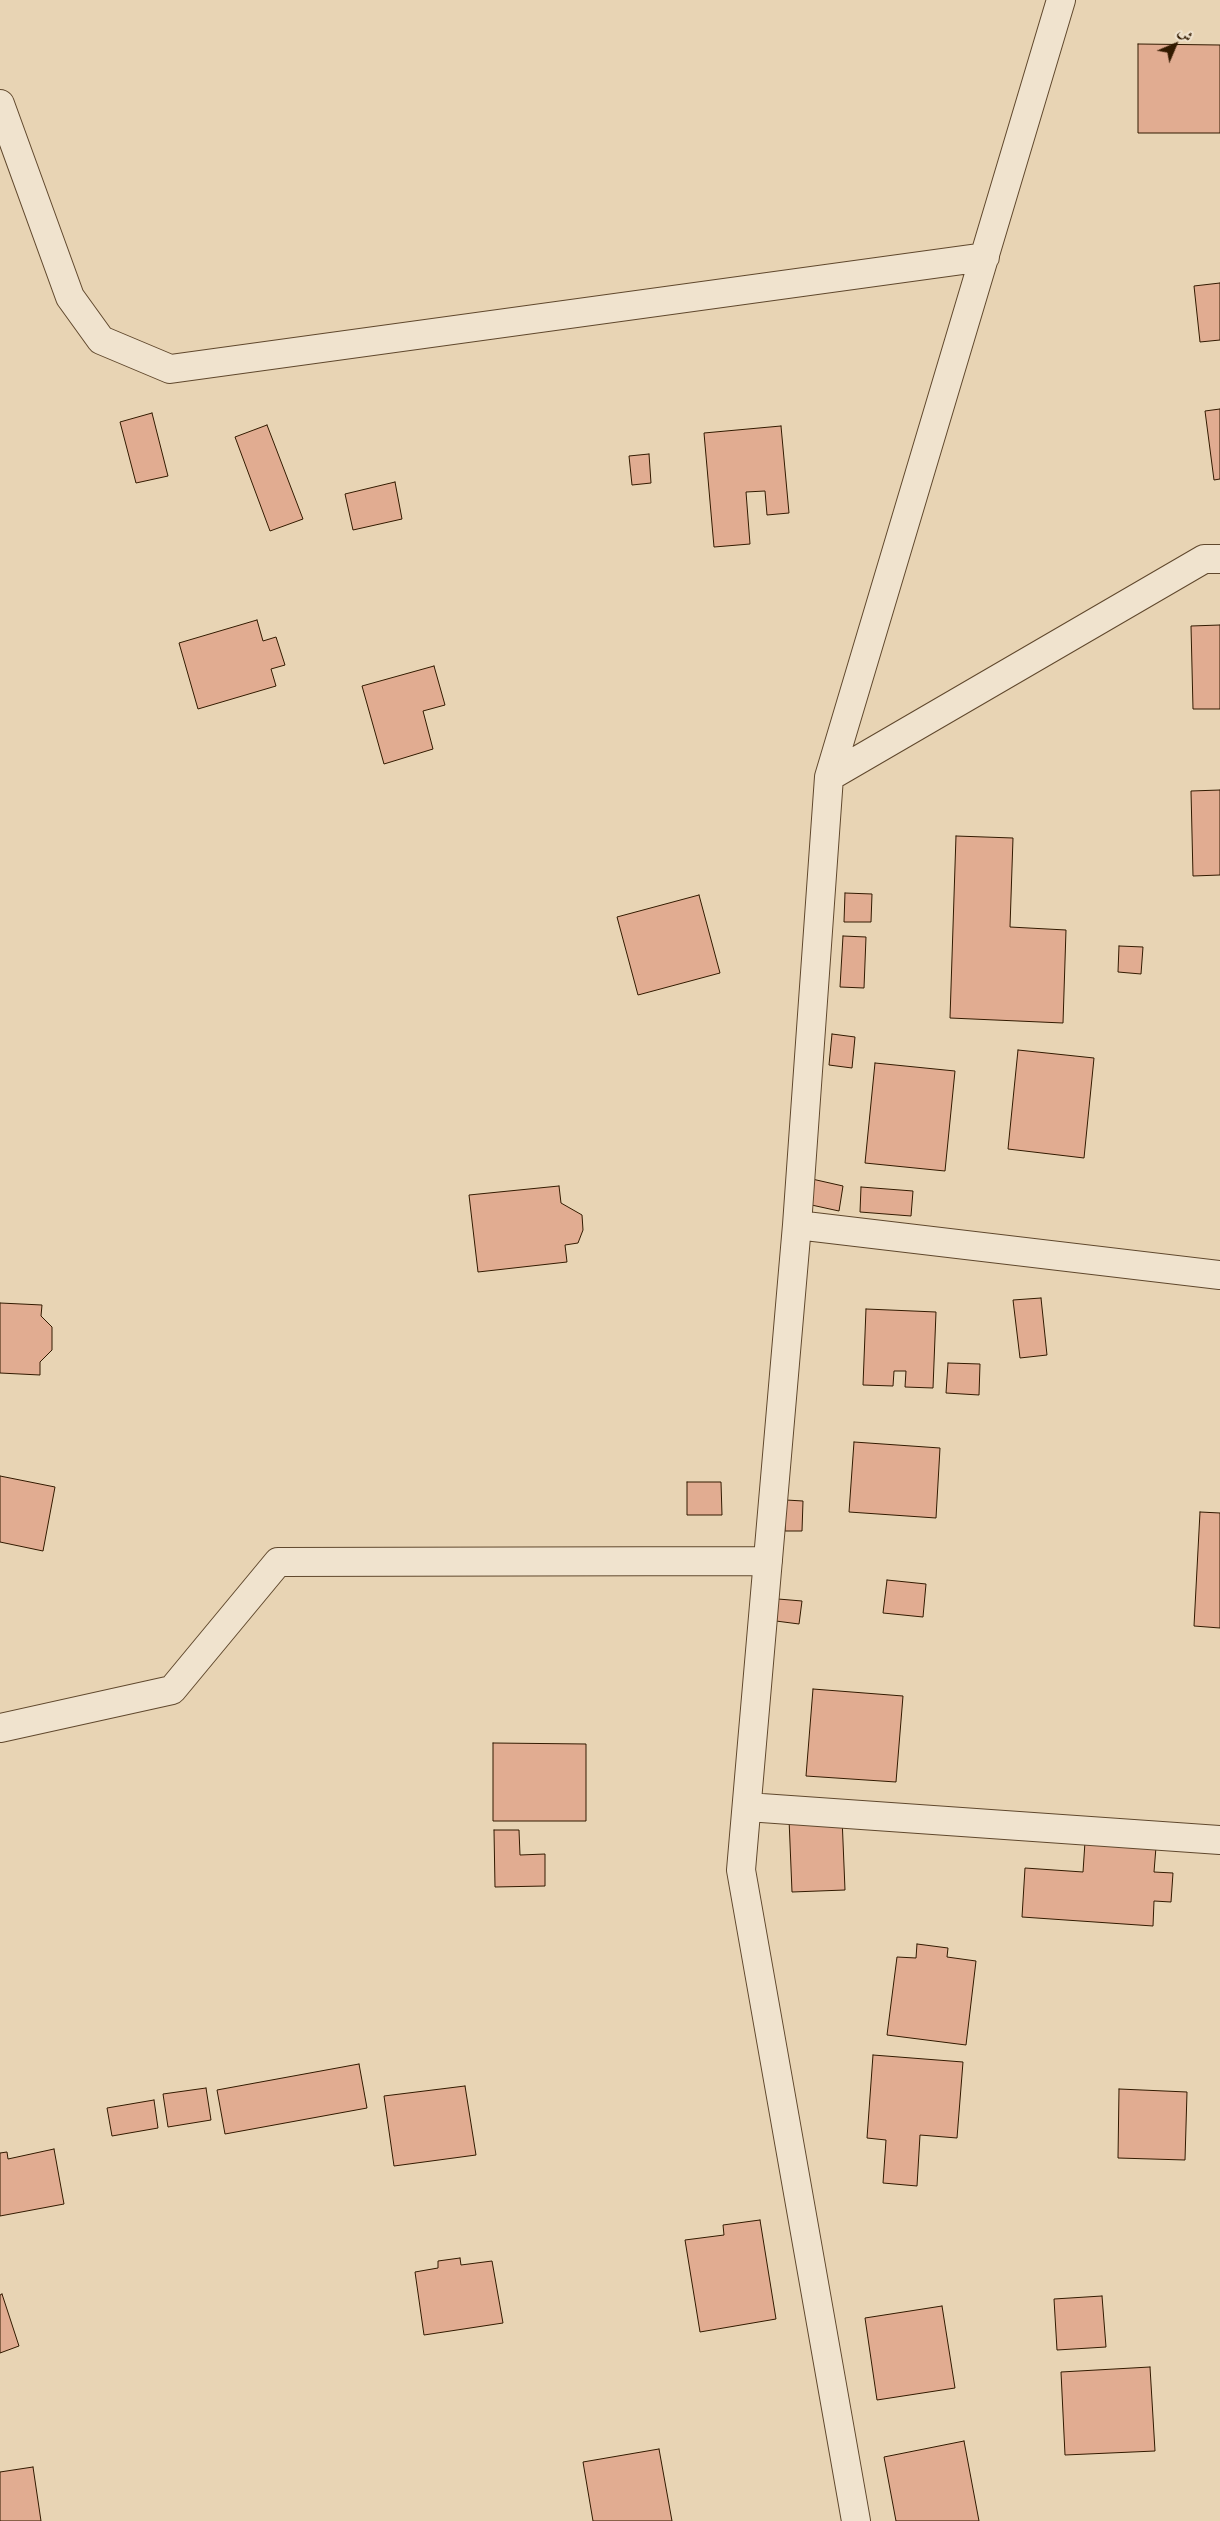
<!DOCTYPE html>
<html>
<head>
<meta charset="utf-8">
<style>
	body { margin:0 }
	#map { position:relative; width:1220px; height:2521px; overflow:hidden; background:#e8d4b4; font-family:"Libre Caslon Text",Amiri,serif }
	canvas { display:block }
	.north { position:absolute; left:1150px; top:20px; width:50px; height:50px; -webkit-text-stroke:4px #f0e3ce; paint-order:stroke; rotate:45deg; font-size:14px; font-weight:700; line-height:20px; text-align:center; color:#321a00 }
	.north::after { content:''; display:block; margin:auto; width:18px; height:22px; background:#321a00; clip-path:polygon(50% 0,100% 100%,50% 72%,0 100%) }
</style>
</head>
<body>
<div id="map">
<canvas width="1220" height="2521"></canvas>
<div class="north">ش</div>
</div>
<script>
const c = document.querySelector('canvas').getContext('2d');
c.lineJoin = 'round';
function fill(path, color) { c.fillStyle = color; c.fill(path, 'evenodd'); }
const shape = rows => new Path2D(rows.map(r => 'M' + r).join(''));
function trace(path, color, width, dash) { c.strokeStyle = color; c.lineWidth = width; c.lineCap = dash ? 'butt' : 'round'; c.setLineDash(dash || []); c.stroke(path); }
const building = shape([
	[1138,44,1220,45,1220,133,1138,133,1138,44],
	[1220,283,1220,340,1200,342,1194,286,1220,283],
	[1220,409,1220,479,1214,480,1205,411,1220,409],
	[152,413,168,476,136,483,120,422,152,413],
	[267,425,303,519,270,531,235,437,267,425],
	[781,426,789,513,767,515,765,491,746,492,750,544,714,547,704,433,781,426],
	[649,454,651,483,632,485,629,456,649,454],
	[395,482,402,519,353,530,345,494,395,482],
	[257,620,263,641,276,637,285,665,271,669,276,686,198,709,179,643,257,620],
	[1220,625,1220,709,1193,709,1191,626,1220,625],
	[434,666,445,705,423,711,433,749,384,764,362,686,434,666],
	[1220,790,1220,875,1193,876,1191,791,1220,790],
	[956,836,1013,838,1010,927,1066,930,1063,1023,950,1018,956,836],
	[845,893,872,894,871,922,844,922,845,893],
	[699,895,720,973,638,995,617,917,699,895],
	[843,936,866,937,864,988,840,987,843,936],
	[1119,946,1143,947,1141,974,1118,972,1119,946],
	[832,1034,855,1037,852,1068,829,1065,832,1034],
	[1018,1050,1094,1058,1084,1158,1008,1149,1018,1050],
	[875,1063,955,1071,945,1171,865,1163,875,1063],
	[812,1179,843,1186,839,1211,807,1204,812,1179],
	[559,1186,561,1203,582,1215,583,1230,578,1243,565,1245,567,1262,478,1272,469,1195,559,1186],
	[861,1187,913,1191,911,1216,860,1212,861,1187],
	[1041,1298,1047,1355,1020,1358,1013,1300,1041,1298],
	[0,1303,42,1305,41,1316,52,1327,52,1350,40,1362,40,1375,0,1373,0,1303],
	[866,1309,936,1312,933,1388,905,1387,906,1371,894,1371,893,1386,863,1385,866,1309],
	[948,1363,980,1364,979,1395,946,1393,948,1363],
	[854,1442,940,1448,936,1518,849,1512,854,1442],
	[0,1476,55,1487,43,1551,0,1542,0,1476],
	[687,1482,721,1482,722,1515,687,1515,687,1482],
	[786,1500,803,1501,802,1531,785,1531,786,1500],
	[1200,1512,1220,1513,1220,1628,1194,1626,1200,1512],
	[887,1580,926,1584,923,1617,883,1613,887,1580],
	[778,1599,802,1601,799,1624,776,1621,778,1599],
	[813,1689,903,1696,896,1782,806,1776,813,1689],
	[493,1743,586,1744,586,1821,493,1821,493,1743],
	[842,1817,845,1890,792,1892,789,1819,842,1817],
	[494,1830,519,1830,520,1855,545,1854,545,1886,495,1887,494,1830],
	[1085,1842,1156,1847,1154,1872,1173,1873,1171,1902,1154,1901,1153,1926,1022,1917,1025,1868,1083,1872,1085,1842],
	[917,1944,948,1948,947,1957,976,1961,966,2045,887,2035,897,1957,916,1958,917,1944],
	[873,2055,963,2062,957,2138,920,2135,917,2186,883,2183,886,2140,867,2138,873,2055],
	[359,2064,367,2108,225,2134,217,2090,359,2064],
	[465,2086,476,2155,394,2166,384,2096,465,2086],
	[206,2088,211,2120,168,2127,163,2094,206,2088],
	[1119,2089,1187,2092,1185,2160,1118,2158,1119,2089],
	[154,2100,158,2128,112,2136,107,2108,154,2100],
	[54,2149,64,2204,0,2216,0,2153,7,2152,8,2159,54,2149],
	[760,2220,776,2319,700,2332,685,2240,724,2235,723,2225,760,2220],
	[460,2258,461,2265,492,2261,503,2323,424,2335,415,2272,438,2268,438,2261,460,2258],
	[2,2294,19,2346,0,2353,0,2295,2,2294],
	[1102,2296,1106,2347,1057,2350,1054,2299,1102,2296],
	[942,2306,955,2388,877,2400,865,2318,942,2306],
	[1150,2367,1155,2451,1065,2455,1061,2372,1150,2367],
	[964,2441,979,2521,896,2521,884,2457,964,2441],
	[659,2449,672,2521,593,2521,583,2462,659,2449],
	[33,2467,41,2521,0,2521,0,2472,33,2467]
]);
fill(building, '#e1ac91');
trace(building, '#321a00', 1);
const minor = shape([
	[0,104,70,297,101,340,170,369,985,257],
	[829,777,1204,559,1220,559],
	[797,1225,1220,1275],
	[0,1728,172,1690,278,1562,768,1561],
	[747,1807,1220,1840],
	[856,2521,741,1870,797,1225,829,777,1061,0]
]);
trace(minor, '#60482d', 30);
trace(minor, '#f0e3ce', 28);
</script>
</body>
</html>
